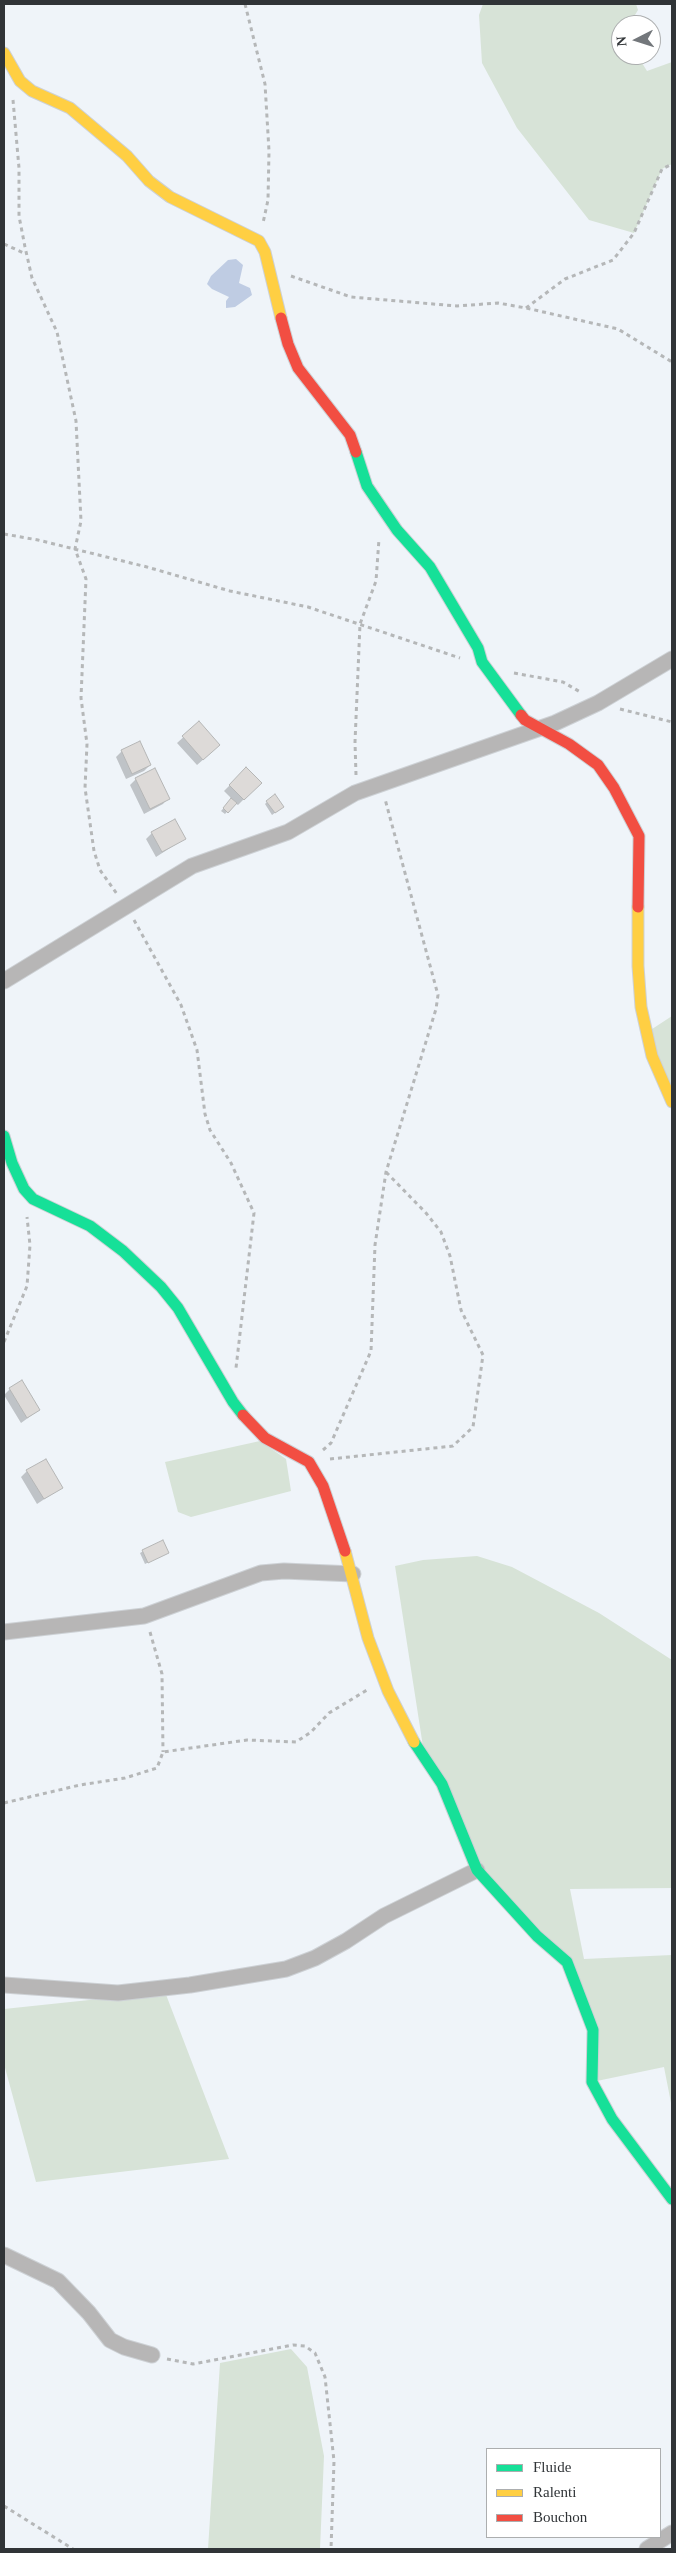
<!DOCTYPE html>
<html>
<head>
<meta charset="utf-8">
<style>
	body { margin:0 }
	#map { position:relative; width:676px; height:2553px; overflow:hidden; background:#eff4f9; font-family:"Times New Roman",serif }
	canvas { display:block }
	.frame { position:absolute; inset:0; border:5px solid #303437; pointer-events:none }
	.legend { position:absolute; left:486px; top:2448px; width:175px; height:90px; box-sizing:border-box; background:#fff; border:1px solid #acaeaf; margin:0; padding:6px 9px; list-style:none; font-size:15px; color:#303437 }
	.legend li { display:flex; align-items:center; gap:10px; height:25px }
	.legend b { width:25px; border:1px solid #acaeaf }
	.north { position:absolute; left:611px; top:15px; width:50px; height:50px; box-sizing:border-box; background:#fff; border:1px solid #acaeaf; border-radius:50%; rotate:265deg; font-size:14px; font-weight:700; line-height:20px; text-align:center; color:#303437 }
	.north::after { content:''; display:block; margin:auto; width:18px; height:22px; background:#73777b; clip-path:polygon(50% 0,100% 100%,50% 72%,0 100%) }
</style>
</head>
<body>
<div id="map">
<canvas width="676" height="2553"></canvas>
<div class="frame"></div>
<ul class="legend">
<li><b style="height:6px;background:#16e098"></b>Fluide</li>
<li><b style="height:6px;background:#ffcf43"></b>Ralenti</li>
<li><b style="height:6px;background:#f24e42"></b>Bouchon</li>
</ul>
<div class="north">N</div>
</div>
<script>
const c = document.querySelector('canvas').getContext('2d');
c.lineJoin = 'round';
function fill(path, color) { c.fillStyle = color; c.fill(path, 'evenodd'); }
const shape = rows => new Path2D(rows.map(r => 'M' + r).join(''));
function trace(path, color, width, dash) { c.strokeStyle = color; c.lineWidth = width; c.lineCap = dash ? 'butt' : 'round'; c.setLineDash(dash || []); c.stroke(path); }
fill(shape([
	[483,4,636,4,638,10,629,25,621,25,621,55,637,55,647,71,672,62,672,164,662,169,634,233,589,220,517,128,482,63,479,15],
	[672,1016,672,1102,646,1033],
	[260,1441,286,1459,291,1491,191,1517,178,1512,165,1462],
	[477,1556,512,1567,599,1613,672,1660,672,1888,570,1889,584,1959,672,1955,671,2103,664,2067,592,2082,593,2030,567,1962,483,1878,424,1753,395,1566,423,1560],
	[165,1992,229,2159,36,2182,4,2064,4,2009],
	[291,2349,307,2367,324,2456,320,2549,208,2549,220,2363]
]), '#d7e3d7');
fill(shape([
	[236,259,243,265,239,283,250,288,252,295,235,307,226,308,226,301,229,297,212,289,207,284,211,276,228,260]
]), '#bfcce3');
fill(shape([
	[199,723,213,751,197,765,177,743],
	[122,751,150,765,144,771,126,779,116,757],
	[246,769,260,783,238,805,235,803,225,814,221,811,232,799,224,791],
	[136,779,168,798,163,804,144,814,130,785],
	[267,802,280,809,272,815,265,804],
	[152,833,184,839,156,857,146,839],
	[10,1389,39,1410,21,1423,4,1395],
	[27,1471,61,1488,37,1504,21,1477],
	[162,1541,167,1553,145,1564,140,1553]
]), '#0003');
const building = shape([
	[199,721,220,745,203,760,182,736,199,721],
	[140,741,151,765,132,774,121,750,140,741],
	[246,767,262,783,244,800,229,785,246,767],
	[155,768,170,799,150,809,135,778,155,768],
	[275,794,284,807,275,813,266,801,275,794],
	[231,798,237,803,228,813,223,808,231,798],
	[175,819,186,839,162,852,151,832,175,819],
	[22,1380,40,1410,27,1418,9,1388,22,1380],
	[46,1459,63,1488,44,1499,26,1470,46,1459],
	[163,1540,169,1553,148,1563,142,1550,163,1540]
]);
fill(building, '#dddad8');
trace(building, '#b5b6b6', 1);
const street = shape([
	[4,981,192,866,288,832,355,793,555,723,598,703,672,659],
	[4,1632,144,1616,261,1573,284,1571,353,1574],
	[4,1985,118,1993,190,1985,286,1969,315,1958,346,1941,384,1916,477,1870],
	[4,2255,58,2281,89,2313,110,2340,124,2347,152,2355],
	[647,2549,672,2533]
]);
const fast = shape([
	[356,452,367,486,397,530,430,567,478,648,482,662,521,715],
	[4,1136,12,1163,24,1189,33,1199,90,1226,123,1251,161,1287,178,1308,233,1402,243,1415],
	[414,1742,442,1784,477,1870,537,1936,567,1962,593,2030,592,2082,612,2119,672,2199]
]);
const slow = shape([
	[4,53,20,81,32,91,70,108,127,156,149,181,170,197,259,241,265,252,281,318],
	[638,907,638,966,641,1007,652,1056,672,1102],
	[345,1551,368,1638,388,1691,414,1742]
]);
const jam = shape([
	[281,318,288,344,298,368,350,435,356,452],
	[521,715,525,720,569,744,598,765,614,788,639,836,638,907],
	[243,1415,265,1438,309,1462,323,1486,345,1551]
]);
trace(street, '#cdd1d5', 17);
trace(fast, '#cdd1d5', 13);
trace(slow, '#cdd1d5', 13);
trace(jam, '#cdd1d5', 13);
trace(shape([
	[245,4,265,84,269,151,268,200,263,223],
	[13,100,19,168,19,216,25,247,32,278,57,332,76,421,81,521,75,549,86,579,81,698,87,744,85,788,94,851,100,870,117,894],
	[4,244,26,254],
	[291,276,351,297,457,306,498,303,526,308,618,329,672,362],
	[526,308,565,279,613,260,634,233,662,169,672,164],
	[4,534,38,540,147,567,230,591,308,607,460,658],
	[514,673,563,682,582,693],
	[620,709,672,722],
	[356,775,355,742,360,624,376,581,379,539],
	[134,920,181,1005,197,1050,205,1114,210,1130,231,1163,254,1213,236,1368],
	[4,1342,27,1286,30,1245,27,1217],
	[323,1450,331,1443,371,1351,375,1245,386,1172,436,1009,438,995,385,799],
	[330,1459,453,1446,473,1427,483,1355,461,1310,450,1256,441,1232,426,1213,386,1172],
	[150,1632,162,1674,163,1752],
	[4,1803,80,1785,125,1778,157,1768,163,1752,247,1740,296,1742,311,1732,329,1713,367,1690],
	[167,2359,193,2364,293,2345,305,2346,315,2353,325,2377,334,2461,331,2549],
	[4,2506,73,2549]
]), '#b5b7b8', 3, [4, 4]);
trace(street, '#b7b6b6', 15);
trace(fast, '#16e098', 11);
trace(slow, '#ffcf43', 11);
trace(jam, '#f24e42', 11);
</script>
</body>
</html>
